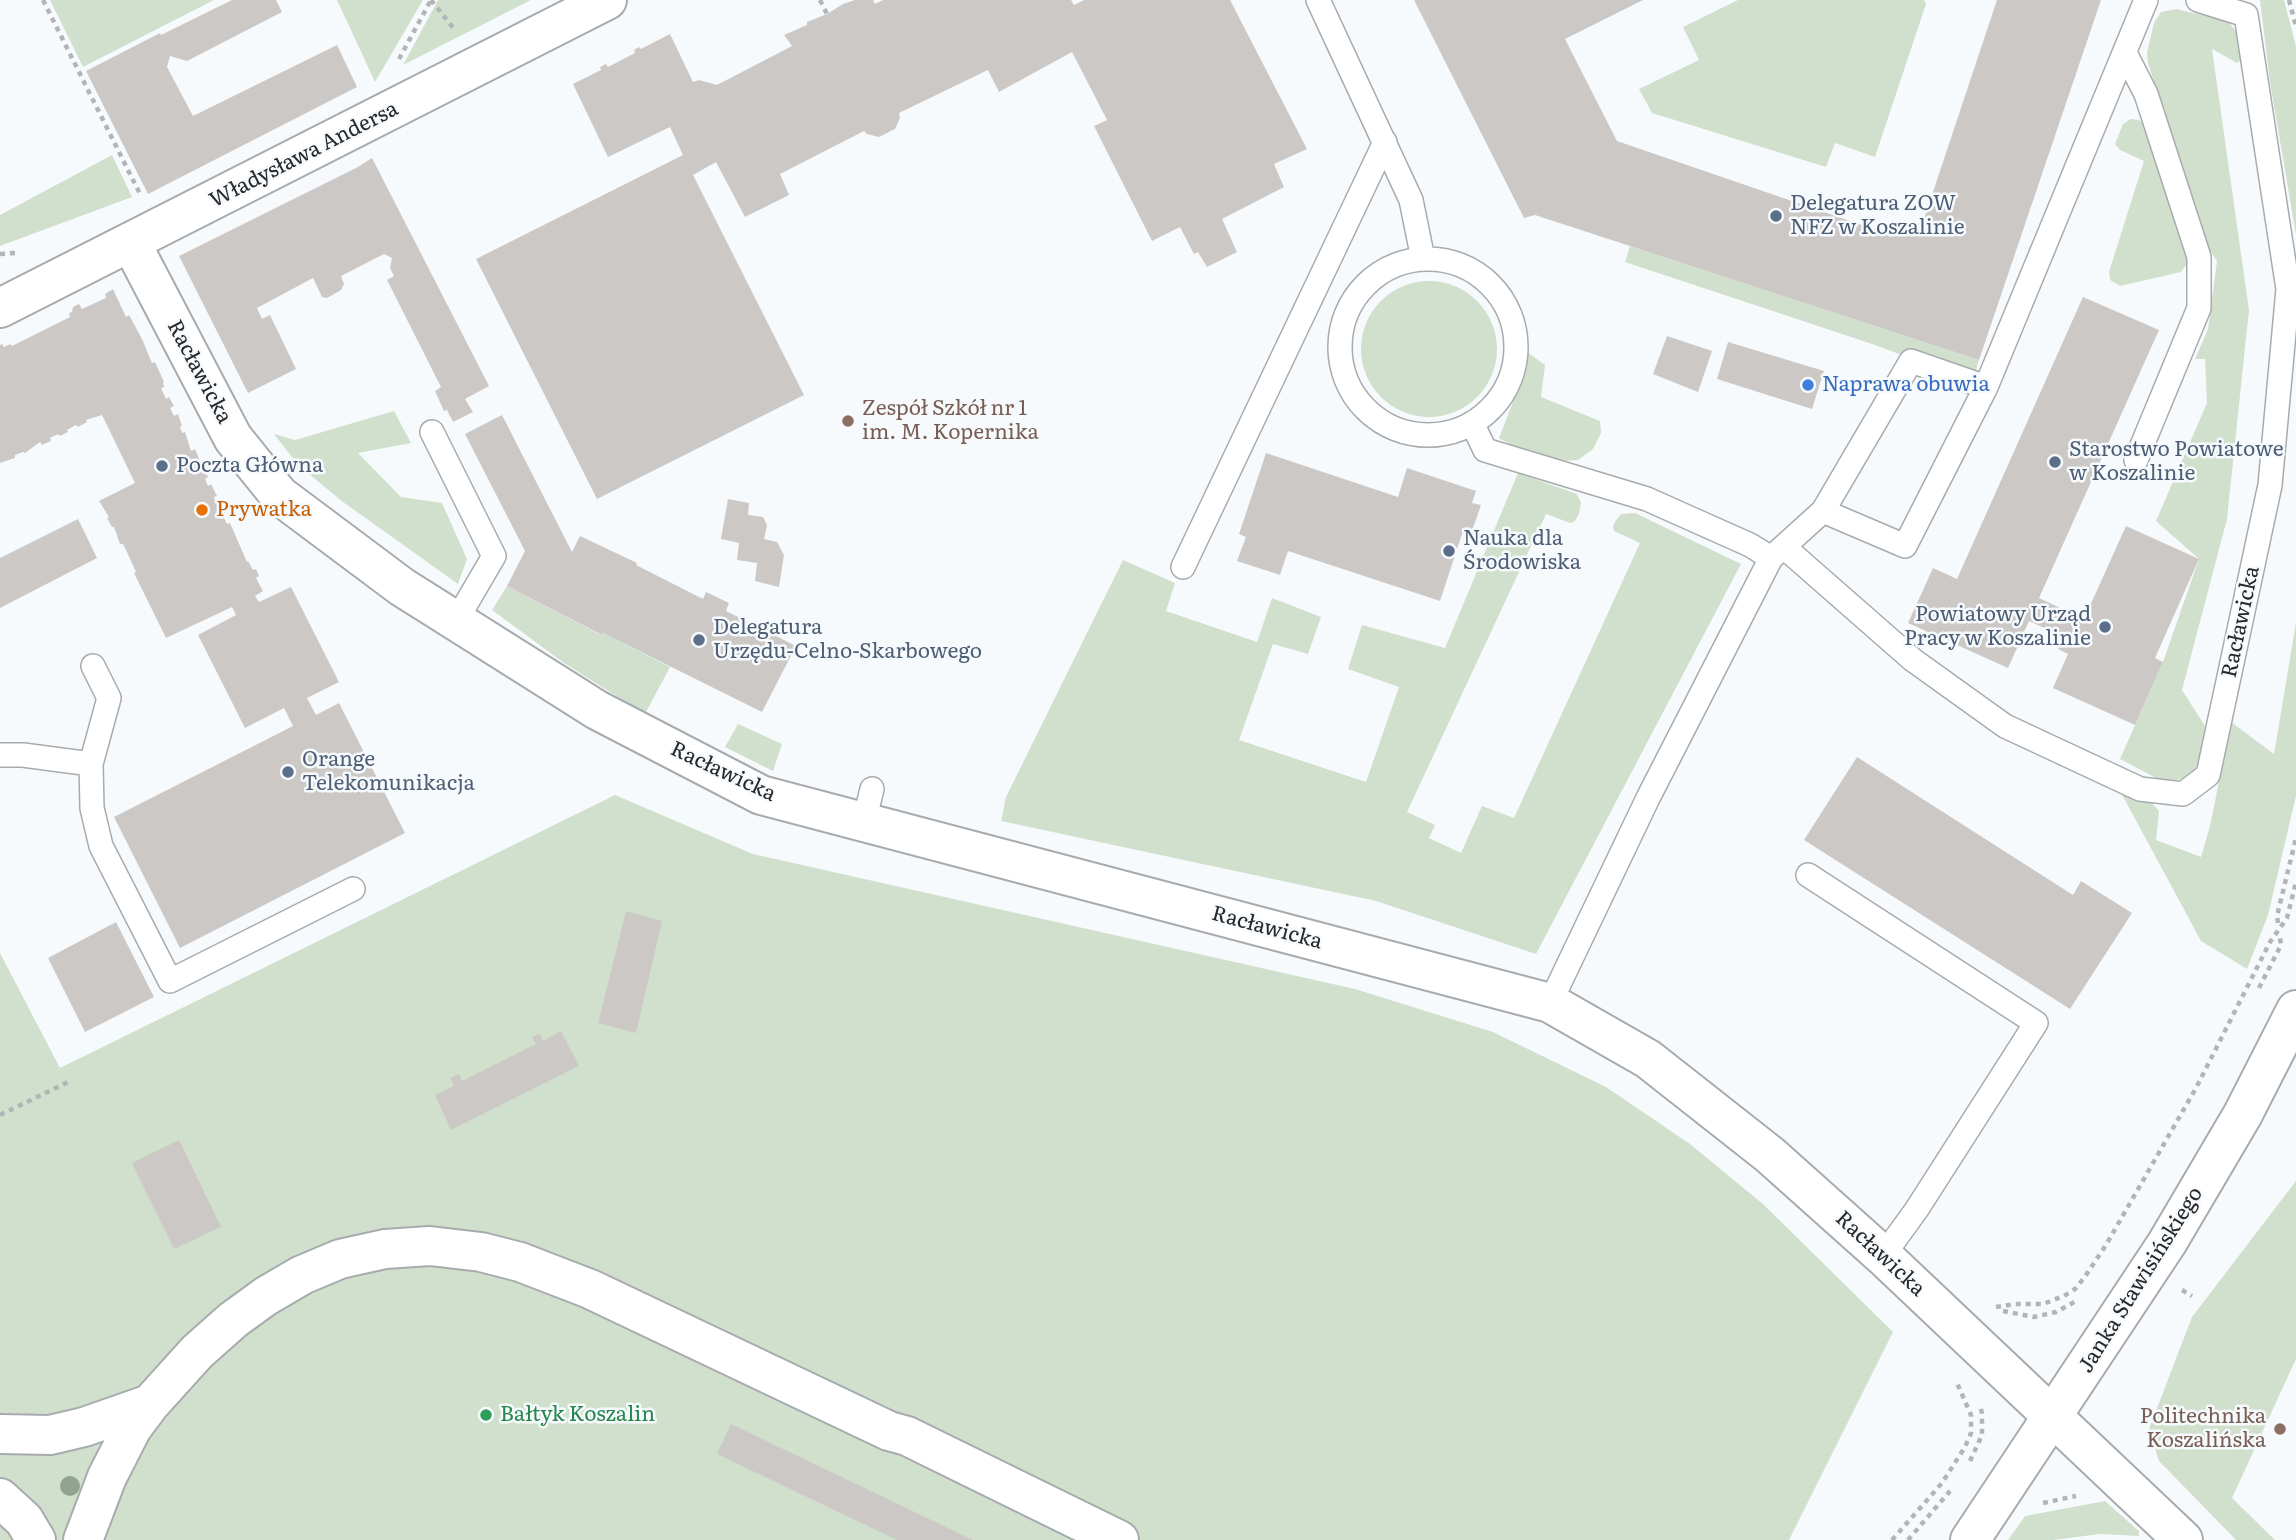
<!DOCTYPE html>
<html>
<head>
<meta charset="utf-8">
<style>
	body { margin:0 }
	canvas { display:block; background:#f7fafd }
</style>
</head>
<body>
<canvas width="2296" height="1540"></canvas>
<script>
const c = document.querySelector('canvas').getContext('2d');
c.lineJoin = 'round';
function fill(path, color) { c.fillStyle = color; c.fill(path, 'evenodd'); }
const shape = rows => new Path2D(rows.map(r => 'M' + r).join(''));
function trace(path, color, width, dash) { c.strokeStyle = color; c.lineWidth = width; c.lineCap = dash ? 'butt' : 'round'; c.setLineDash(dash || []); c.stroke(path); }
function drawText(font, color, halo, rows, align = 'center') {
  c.font = font + ' Literata,serif'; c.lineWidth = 5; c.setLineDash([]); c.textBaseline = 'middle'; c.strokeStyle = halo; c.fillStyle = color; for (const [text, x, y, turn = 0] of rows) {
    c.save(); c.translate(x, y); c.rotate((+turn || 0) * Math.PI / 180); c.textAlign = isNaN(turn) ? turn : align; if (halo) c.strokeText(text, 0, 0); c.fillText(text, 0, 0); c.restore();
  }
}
fill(shape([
	[50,0,214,0,83,67],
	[337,0,423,0,375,82],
	[438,0,531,0,403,65],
	[1738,0,1924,0,1926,4,1875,157,1835,143,1826,167,1652,113,1639,89,1699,60,1683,27],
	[2260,0,2284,0,2296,46,2296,235,2270,82],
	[2176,9,2228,21,2238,34,2243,58,2237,63,2212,49,2249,310,2227,519,2182,690,2205,726,2203,749,2195,770,2182,779,2170,781,2156,778,2120,759,2163,662,2199,559,2156,521,2207,403,2205,359,2195,359,2208,329,2217,261,2205,243,2148,63,2147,52,2154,23,2161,12],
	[2131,119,2139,120,2146,125,2188,262,2181,272,2120,286,2110,280,2109,272,2144,161,2120,150,2115,144,2123,124],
	[112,155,132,197,0,246,0,215],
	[1630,246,1979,360,1975,374,1950,373,1875,345,1625,262],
	'1361 349a68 68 0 1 1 136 0a68 68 0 1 1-136 0Z',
	[1527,352,1545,365,1541,397,1600,421,1601,433,1593,449,1578,460,1561,461,1513,446,1499,438,1518,389],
	[394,411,411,443,358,453,401,497,442,503,467,559,458,584,343,502,298,465,274,434,295,440],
	[1518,473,1577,494,1581,503,1579,514,1574,522,1570,523,1546,514,1407,812,1435,825,1429,838,1461,853,1482,806,1514,818,1640,543,1614,531,1613,526,1616,520,1621,514,1635,513,1741,564,1536,954,1376,901,1001,821,1006,797,1123,560,1175,583,1166,611,1257,642,1272,598,1321,617,1308,654,1273,644,1239,740,1366,782,1399,687,1348,669,1362,625,1445,648],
	[507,586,601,635,603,633,670,667,645,714,564,663,492,610],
	[2296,622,2296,796,2268,915,2247,969,2201,941,2119,789,2152,803,2159,811,2156,840,2201,857,2210,826,2231,722,2274,754],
	[738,724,782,744,773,771,725,747],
	[615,795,753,854,1355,989,1493,1032,1606,1087,1690,1144,1763,1204,1893,1332,1789,1540,0,1540,0,953,60,1068],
	[2296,1181,2296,1359,2232,1498,2275,1540,2236,1540,2159,1461,2149,1429,2192,1317],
	[2105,1501,2139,1531,2139,1536,2100,1534,2053,1540,2008,1540,2025,1516]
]), '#d1e0cc');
fill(shape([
	[232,0,276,0,282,12,187,61,170,56,167,67,193,116,337,45,357,87,148,194,86,71,160,33,161,35],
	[855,0,873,0,875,4,883,0,1071,0,1074,5,1084,0,1230,0,1307,149,1274,164,1284,187,1222,219,1237,252,1207,267,1198,252,1194,254,1180,227,1152,241,1094,126,1107,120,1072,52,999,92,988,70,899,113,900,118,895,129,879,137,867,134,864,131,780,174,789,195,745,217,716,162,693,175,804,395,597,499,476,259,683,155,670,127,608,157,573,84,601,70,600,67,606,64,608,67,635,53,634,50,639,47,641,49,670,34,693,82,699,80,717,85,792,46,784,35,807,25,807,22,827,14,843,4],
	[1414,0,1643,0,1565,39,1617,141,1894,236,1923,222,1997,0,2101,0,1979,360,1535,215,1524,218],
	[372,158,489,386,465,399,473,412,453,422,447,410,444,411,435,391,441,387,387,280,394,276,390,268,392,258,384,254,341,276,344,284,341,290,327,298,322,297,313,278,257,308,262,319,270,315,296,369,248,393,179,256,358,167],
	[113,289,126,317,129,315,142,339,152,363,155,362,164,382,163,383,164,387,161,388,166,399,169,397,174,406,170,408,174,416,178,414,182,426,180,427,182,433,185,432,191,451,195,449,200,461,197,463,200,470,204,468,208,477,205,479,208,486,211,484,217,496,214,497,216,503,220,501,225,513,222,514,227,524,230,523,247,562,248,561,253,570,256,569,259,576,256,578,263,591,255,596,259,602,291,587,339,682,307,698,316,715,339,703,405,833,180,948,114,817,293,726,284,708,245,728,198,635,236,615,232,607,166,638,134,573,136,572,126,550,123,544,120,544,114,527,112,527,107,518,109,517,99,501,135,483,102,415,86,420,87,422,78,427,76,425,67,430,68,432,60,436,58,434,50,438,51,441,42,445,40,442,25,453,23,452,15,455,15,458,0,463,0,345,2,344,4,347,10,344,12,346,70,317,69,313,72,312,73,307,79,304,82,309,106,298,105,294],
	[2083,297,2159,330,2039,598,2084,619,2126,526,2199,559,2155,658,2163,662,2135,725,2053,688,2068,654,2058,649,2063,637,2053,632,2029,621,2008,668,1908,623,1933,568,1957,579],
	[1667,336,1712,351,1698,392,1653,374],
	[1728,342,1824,371,1812,409,1717,379],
	[502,415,572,552,580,536,637,563,636,565,703,599,706,592,729,603,726,611,796,646,762,712,603,633,602,635,507,586,525,551,465,434],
	[1266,453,1398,497,1407,468,1476,491,1472,503,1481,505,1472,531,1464,528,1440,601,1288,551,1280,575,1237,561,1246,537,1239,534],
	[728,499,749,503,748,515,763,517,767,525,764,539,777,542,784,555,779,587,755,581,757,563,737,560,739,543,721,539],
	[78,519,97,558,0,608,0,558],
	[1857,757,2073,895,2081,881,2132,913,2070,1009,1804,840],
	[626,911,662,921,636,1033,598,1023],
	[116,922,154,997,85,1032,48,958],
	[561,1031,579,1066,451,1130,435,1095,454,1086,450,1078,459,1074,462,1081,536,1044,532,1037,540,1034,543,1041],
	[179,1140,221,1227,174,1249,132,1163],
	[731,1424,973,1540,897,1540,717,1454]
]), '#ccc8c6');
const lane = shape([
	[1318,0,1411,200,1423,259],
	[2125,53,2146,94,2199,257,2199,308,2136,460],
	'1340 347a88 88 0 1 1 176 0a88 88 0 1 1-176 0Z',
	[1472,423,1485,450,1647,499,1750,545,1771,558],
	[432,432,494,556,456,621],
	[1823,511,1905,546,1986,387],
	[1784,547,1913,660,2005,726,2140,789,2183,794,2208,775,2270,485,2288,289,2246,15,2198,0],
	[1183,567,1385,142],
	[93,666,109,698,91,764,92,808,101,846,170,981,353,889],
	[0,755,23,755,91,764],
	[864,822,872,789],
	[1808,875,2036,1023,1917,1209,1883,1256],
	[1550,1003,1648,798,1771,558,1823,511,1911,361,1986,387,2146,0]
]);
const street = shape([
	[131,243,233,438,279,495,402,587,456,621,597,710,761,795,1550,1003,1648,1059,1770,1155,1883,1256,2183,1540],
	[0,308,607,0],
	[0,1434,50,1435,84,1427,150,1404],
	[0,1498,24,1520,36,1540],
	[83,1540,107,1477,132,1428,150,1404,197,1352,233,1320,266,1296,302,1275,340,1259,385,1249,430,1246,481,1252,520,1262,590,1289,889,1431,907,1436,1119,1540]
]);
const secondary = shape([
	[1970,1540,2167,1243,2243,1114,2296,1010]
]);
trace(lane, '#a8abae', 26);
trace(street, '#a8abae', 42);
trace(secondary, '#a8abae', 42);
trace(shape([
	[43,0,140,194],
	[431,0,455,30],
	[820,0,827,14],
	[2289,0,2296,26],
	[399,59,431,0],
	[0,254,15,253],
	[2278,923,2277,916,2296,838],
	[2259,988,2281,945,2280,938],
	[0,1115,68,1082],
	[2182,1290,2192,1296],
	[1996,1307,2015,1304,2043,1304,2064,1296,2075,1289,2084,1278,2106,1245,2196,1088,2270,942,2287,918,2296,882],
	[2003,1311,2034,1317,2056,1312,2078,1300],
	[1970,1461,1982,1435,1982,1413,1980,1406],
	[2043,1503,2076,1496],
	[1892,1540,1942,1483,1965,1447,1971,1433,1971,1415,1957,1383],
	[1908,1540,1950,1491]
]), '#b2b4b6', 4.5, [5, 5]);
trace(lane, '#fff', 23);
trace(street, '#fff', 38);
trace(secondary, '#fff', 38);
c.fillStyle = '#91a48e';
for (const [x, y] of [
	[70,1486]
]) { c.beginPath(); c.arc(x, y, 10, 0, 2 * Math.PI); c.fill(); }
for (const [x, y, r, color] of [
	[1776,216,7,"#5c6f8a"],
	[1808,385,7,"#3f7fe0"],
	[848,421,7,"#8d6e63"],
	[2055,462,7,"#5c6f8a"],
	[162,466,7,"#5c6f8a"],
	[202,510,7,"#e8710a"],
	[1449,551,7,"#5c6f8a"],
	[2105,627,7,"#5c6f8a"],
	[699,640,7,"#5c6f8a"],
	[288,772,7,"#5c6f8a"],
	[486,1415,7,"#2e9e5b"],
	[2280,1429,7,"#8d6e63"]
]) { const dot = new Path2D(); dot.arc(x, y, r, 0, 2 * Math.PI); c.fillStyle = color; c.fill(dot); trace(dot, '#f7fafd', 2.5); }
drawText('21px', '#272829', '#f7fafd', [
	["Władysława Andersa",304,155,-27],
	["Racławicka",199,372,62],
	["Racławicka",2241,622,-78],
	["Racławicka",723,772,25],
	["Racławicka",1267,928,15],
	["Racławicka",1880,1254,43],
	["Janka Stawisińskiego",2141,1280,-58]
]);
drawText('21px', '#4e5e75', '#f7fafd', [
	["Delegatura ZOW",1790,204],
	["NFZ w Koszalinie",1790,228],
	["Starostwo Powiatowe",2069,450],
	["w Koszalinie",2069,474],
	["Poczta Główna",176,466],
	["Nauka dla",1463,539],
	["Środowiska",1463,563],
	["Powiatowy Urząd",2091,615,"right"],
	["Pracy w Koszalinie",2091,639,"right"],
	["Delegatura",713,628],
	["Urzędu-Celno-Skarbowego",713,652],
	["Orange",302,760],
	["Telekomunikacja",302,784]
], 'left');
drawText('21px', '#366cbe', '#f7fafd', [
	["Naprawa obuwia",1822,385]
], 'left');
drawText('21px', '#785e54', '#f7fafd', [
	["Zespół Szkół nr 1",862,409],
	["im. M. Kopernika",862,433],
	["Politechnika",2266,1417,"right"],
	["Koszalińska",2266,1441,"right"]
], 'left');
drawText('21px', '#c56008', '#f7fafd', [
	["Prywatka",216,510]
], 'left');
drawText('21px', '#27864d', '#f7fafd', [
	["Bałtyk Koszalin",500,1415]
], 'left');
</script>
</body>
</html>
